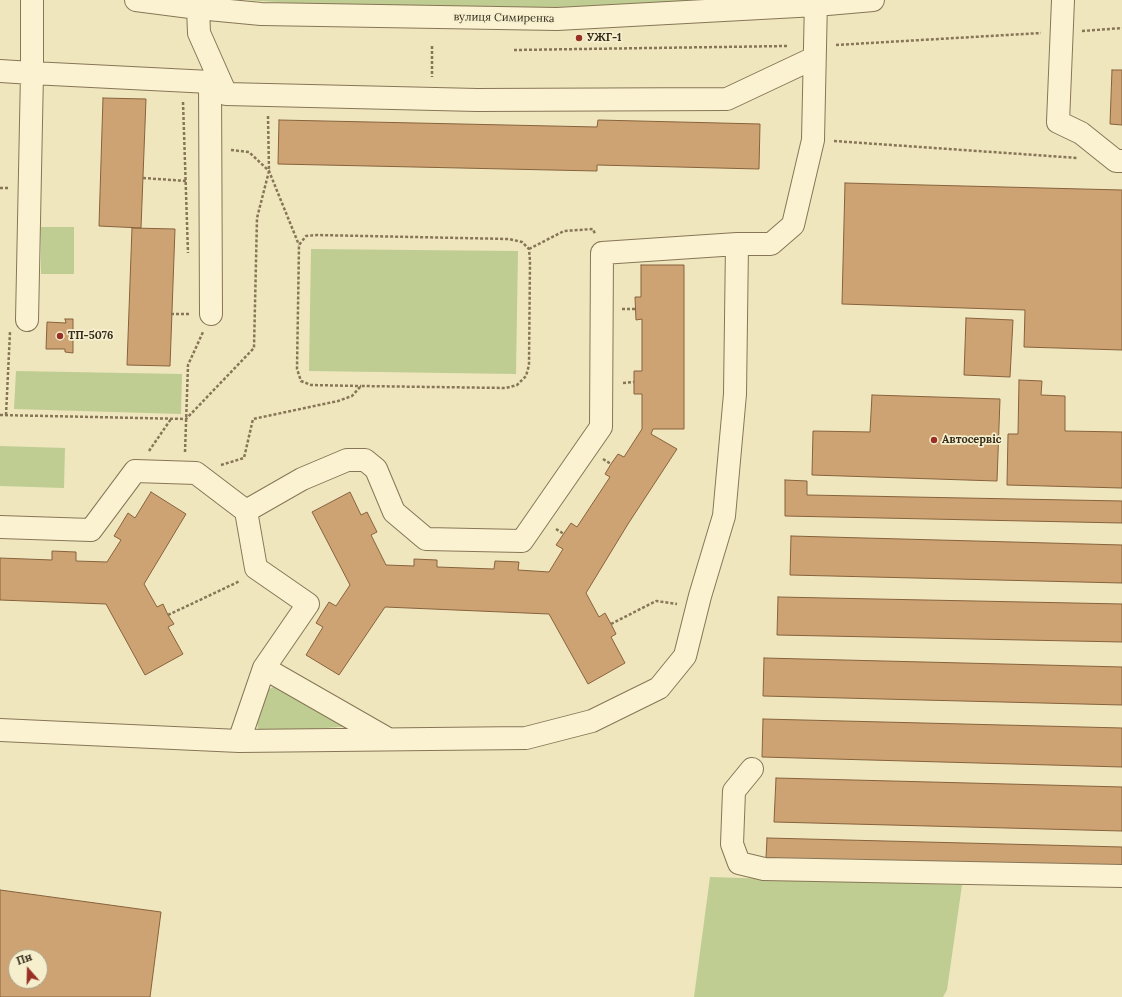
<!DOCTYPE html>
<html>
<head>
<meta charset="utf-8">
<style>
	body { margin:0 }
	#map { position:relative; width:1122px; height:997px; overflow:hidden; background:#efe6be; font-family:Lora,serif }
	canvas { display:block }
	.north { position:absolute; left:8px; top:949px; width:40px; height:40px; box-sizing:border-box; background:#f6efce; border:1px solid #a9a186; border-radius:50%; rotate:340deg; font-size:11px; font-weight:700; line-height:16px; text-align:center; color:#362b1b }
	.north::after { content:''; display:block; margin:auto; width:14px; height:18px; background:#983125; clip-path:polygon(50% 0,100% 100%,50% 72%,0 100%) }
</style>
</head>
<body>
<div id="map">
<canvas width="1122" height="997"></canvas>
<div class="north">Пн</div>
</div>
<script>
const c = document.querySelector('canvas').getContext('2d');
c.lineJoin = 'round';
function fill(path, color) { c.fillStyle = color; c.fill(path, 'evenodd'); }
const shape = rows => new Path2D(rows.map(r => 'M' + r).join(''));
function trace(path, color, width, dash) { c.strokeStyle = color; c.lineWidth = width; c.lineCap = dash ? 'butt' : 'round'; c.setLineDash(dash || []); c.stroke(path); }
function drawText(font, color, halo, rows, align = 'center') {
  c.font = font + ' Lora,serif'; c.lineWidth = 3.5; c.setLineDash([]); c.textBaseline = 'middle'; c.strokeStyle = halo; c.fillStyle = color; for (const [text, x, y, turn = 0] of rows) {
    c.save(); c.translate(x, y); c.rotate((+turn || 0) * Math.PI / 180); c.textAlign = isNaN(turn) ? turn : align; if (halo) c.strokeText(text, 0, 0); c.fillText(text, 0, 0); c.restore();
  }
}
fill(shape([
	[244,0,741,0,693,3,530,8,325,5],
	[41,227,74,227,74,274,41,274],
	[311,249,518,251,516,374,309,371],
	[16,371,182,374,181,414,14,409],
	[0,446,65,448,64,488,0,486],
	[273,687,279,688,351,726,267,733,258,729,257,722,266,691],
	[710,877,962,885,947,990,943,997,694,997]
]), '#bfcd92');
const building = shape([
	[1112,70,1122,70,1122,125,1110,124,1112,70],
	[103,98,146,99,141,228,99,226,103,98],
	[279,120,597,127,598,120,760,124,759,169,597,165,597,171,278,164,279,120],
	[845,183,1122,190,1122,350,1024,347,1025,310,842,304,845,183],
	[132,228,175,229,170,366,127,365,132,228],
	[641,265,684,265,684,429,653,429,651,434,677,449,628,524,586,593,599,617,605,613,611,624,616,634,611,637,625,663,588,684,549,614,385,607,339,675,306,655,323,627,316,623,322,613,329,602,336,606,350,585,312,512,350,492,361,515,367,512,377,532,371,535,386,565,414,566,414,559,437,560,437,567,494,569,495,561,519,562,518,570,549,572,563,549,556,545,571,523,577,527,610,477,605,474,611,464,618,454,624,457,642,429,642,394,634,394,634,371,642,371,642,319,636,320,635,297,641,297,641,265],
	[966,318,1013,320,1010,377,964,375,966,318],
	[65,319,73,319,73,353,65,352,65,349,46,349,47,322,66,323,65,319],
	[1019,380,1042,381,1041,395,1065,396,1065,431,1122,432,1122,488,1007,485,1008,434,1018,434,1019,380],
	[872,395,1000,399,997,481,812,475,813,431,870,432,872,395],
	[785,480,807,481,807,495,1122,501,1122,523,785,516,785,480],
	[151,492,186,514,144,584,157,607,163,604,168,615,174,624,168,627,183,654,145,675,106,604,0,600,0,558,52,560,52,551,76,552,76,561,107,562,121,540,114,536,128,513,135,518,151,492],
	[791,536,1122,545,1122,583,790,575,791,536],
	[778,597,1122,604,1122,642,777,635,778,597],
	[764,658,1122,667,1122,705,763,696,764,658],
	[763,719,1122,728,1122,767,762,757,763,719],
	[776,778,1122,787,1122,831,774,822,776,778],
	[767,838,1122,847,1122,867,766,858,767,838],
	[0,890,161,912,150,997,0,997,0,890],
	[16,957,40,957,40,981,16,981,16,957]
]);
fill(building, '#cea373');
trace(building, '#87623c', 1);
const minor = shape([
	[136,0,198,8,261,14,557,19,816,5,873,0],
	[1063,0,1058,122,1081,133,1116,161,1122,161],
	[198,8,199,33,226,94,477,100,727,99,814,58],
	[0,71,32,73,32,0],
	[27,320,32,73,210,82,211,314],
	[0,527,91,530,135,471,196,473,246,511,302,479,347,460,365,460,376,469,394,512,426,539,522,541,601,427,602,253,737,244],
	[264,668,388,739],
	[0,730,239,741,526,738,592,721,659,688,685,656,700,596,724,516,735,394,737,244,771,244,793,225,813,140,816,0],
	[239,741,264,668,308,604,256,568,246,511],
	[752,769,734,791,732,844,739,863,764,869,1122,876]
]);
trace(minor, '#877656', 24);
trace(shape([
	[1082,31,1122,28],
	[836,45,1041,33],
	[432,46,432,77],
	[514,50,787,46],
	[183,102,188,253],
	[834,141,1078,158],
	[231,150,249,152,269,171,299,245],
	[143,178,187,181],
	[0,188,9,188],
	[529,249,564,231,593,229,595,234],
	[622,309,635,309],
	[171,314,190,314],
	[623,383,634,382],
	[0,415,186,419,254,348,257,218,269,171,268,116],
	[6,415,10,332],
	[149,451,171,419],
	[185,452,188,365,203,332],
	[603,459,611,464],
	[221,465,244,458,253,419,338,401,352,396,361,386,506,388,517,385,526,376,529,365,530,261,529,249,522,242,509,239,317,235,306,236,299,245,297,369,301,381,311,385,361,386],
	[556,529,564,534],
	[168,615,240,581],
	[611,624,656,601,677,604]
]), '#877656', 2.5, [3, 2]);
trace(minor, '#faf2d1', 22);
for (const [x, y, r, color] of [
	[579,38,4,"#983125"],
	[60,336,4,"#983125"],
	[934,440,4,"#983125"]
]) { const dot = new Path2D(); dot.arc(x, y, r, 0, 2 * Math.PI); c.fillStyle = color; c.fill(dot); trace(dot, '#f6efce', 1.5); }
drawText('11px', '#362b1b', '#f6efce', [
	["вулиця Симиренка",504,18,1]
]);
drawText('bold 11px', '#362b1b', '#f6efce', [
	["УЖГ-1",587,38],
	["ТП-5076",68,336],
	["Автосервіс",942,440]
], 'left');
</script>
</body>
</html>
